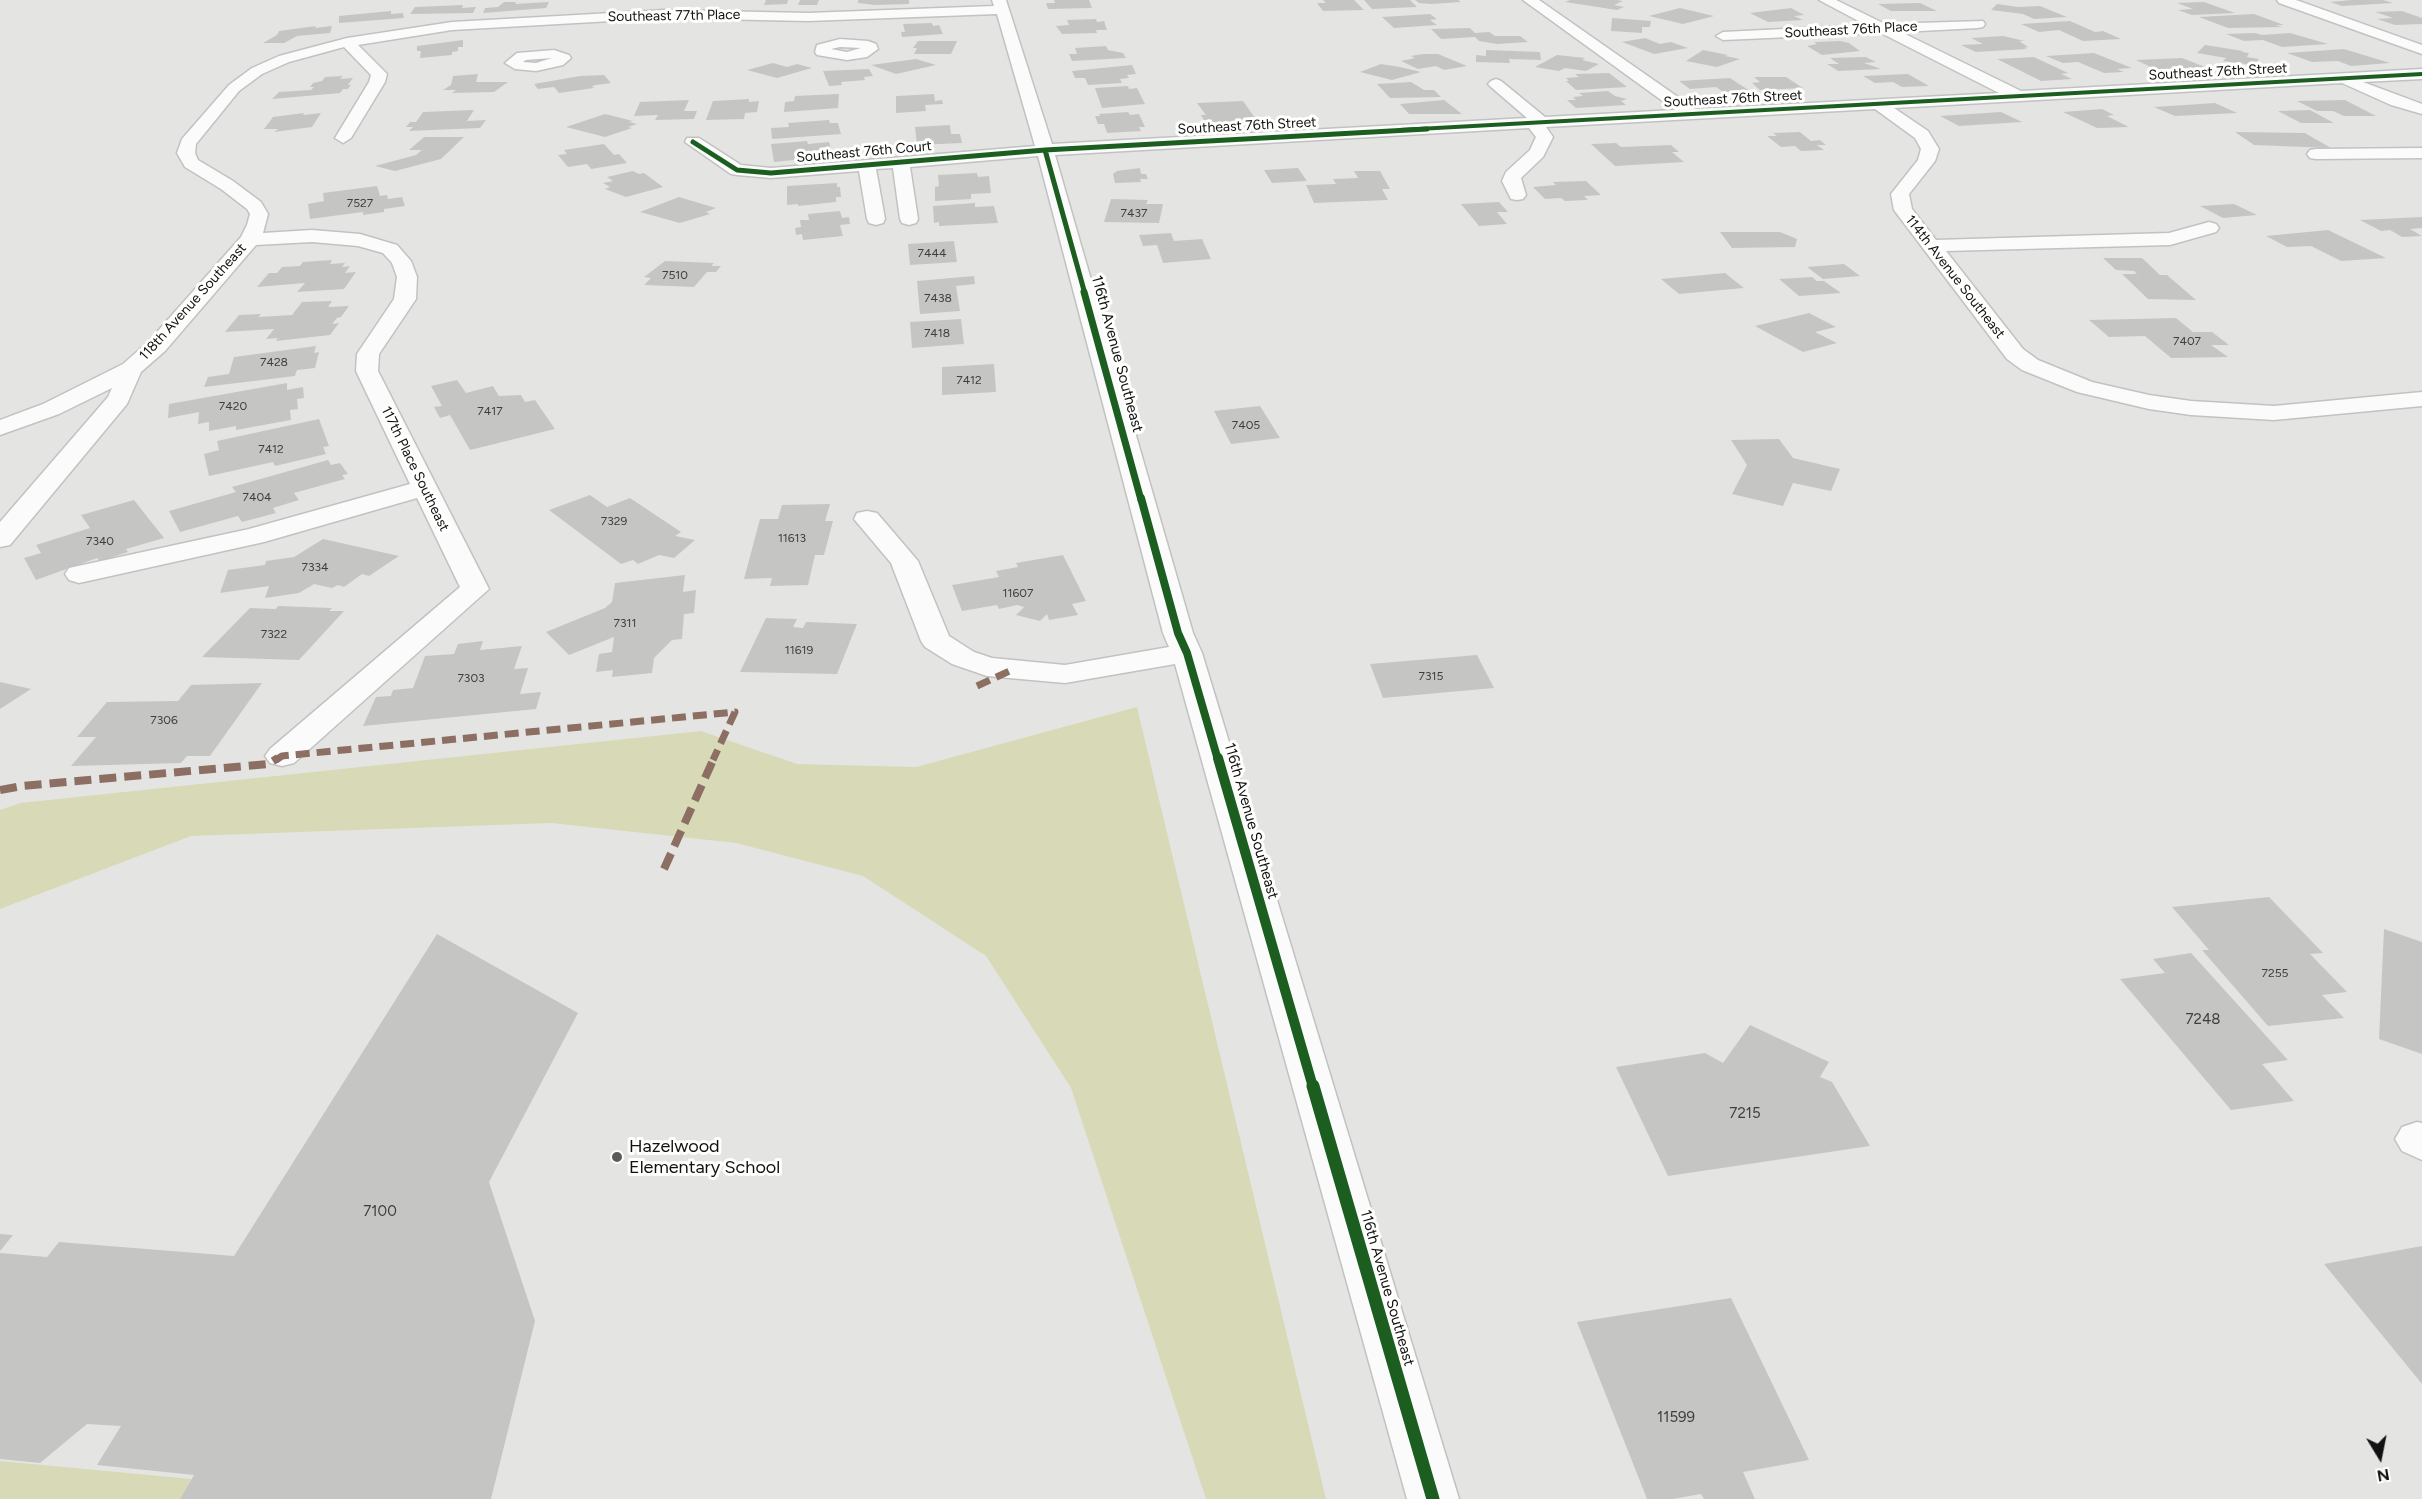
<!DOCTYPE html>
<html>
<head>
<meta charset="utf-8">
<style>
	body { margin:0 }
	#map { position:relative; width:2422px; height:1499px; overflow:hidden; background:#e4e5e3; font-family:Figtree,sans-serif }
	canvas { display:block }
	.north { position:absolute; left:2350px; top:1427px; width:60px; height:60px; -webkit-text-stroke:4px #fffffe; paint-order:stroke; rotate:170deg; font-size:16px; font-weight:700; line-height:24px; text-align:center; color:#101110 }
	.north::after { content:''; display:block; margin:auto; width:21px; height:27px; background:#101110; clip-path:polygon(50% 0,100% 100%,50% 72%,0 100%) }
</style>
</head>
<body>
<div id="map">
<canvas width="2422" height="1499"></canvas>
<div class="north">N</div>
</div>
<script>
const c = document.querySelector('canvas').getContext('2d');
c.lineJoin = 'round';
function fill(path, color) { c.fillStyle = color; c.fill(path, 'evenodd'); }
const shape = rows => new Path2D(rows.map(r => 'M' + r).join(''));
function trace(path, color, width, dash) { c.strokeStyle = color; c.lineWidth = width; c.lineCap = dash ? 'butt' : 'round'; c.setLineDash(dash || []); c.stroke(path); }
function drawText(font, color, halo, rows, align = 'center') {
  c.font = font + ' Figtree,sans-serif'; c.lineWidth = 6; c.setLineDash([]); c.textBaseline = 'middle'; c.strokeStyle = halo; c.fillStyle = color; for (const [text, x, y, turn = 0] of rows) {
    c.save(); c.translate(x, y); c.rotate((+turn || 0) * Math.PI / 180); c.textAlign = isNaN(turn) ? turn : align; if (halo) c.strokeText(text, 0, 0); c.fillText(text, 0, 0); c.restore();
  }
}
fill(shape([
	[1137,707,1326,1499,1206,1499,1071,1088,986,956,863,876,736,843,551,823,191,836,0,909,0,810,20,803,701,731,797,764,916,767],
	[0,1461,192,1479,180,1499,0,1499]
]), '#d8dab7');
fill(shape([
	[766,0,788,0,787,4,764,5],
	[800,0,819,0,817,5,798,5],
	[858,0,909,0,909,4,875,5,858,3],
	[1054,0,1089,0,1092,8,1048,9,1046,3,1055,3],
	[1323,0,1354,0,1364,10,1323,11,1317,3,1326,3],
	[1364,0,1410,0,1417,7,1372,9],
	[1415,0,1458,0,1461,2,1431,4,1419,3],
	[1570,0,1617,0,1623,1,1614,5,1624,7,1617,10,1565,2],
	[2351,0,2383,0,2393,3,2342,6,2330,2],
	[504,2,516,2,515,4,549,2,546,8,483,13,485,8,498,7],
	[2204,2,2235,13,2192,15,2178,10,2193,9,2177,3],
	[1920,3,1937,11,1891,11,1878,4],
	[1997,4,2018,7,2040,6,2067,17,2034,19,2023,14,1991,10],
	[463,5,462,8,476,7,473,13,410,14,415,7],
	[1680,8,1714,16,1683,24,1649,16],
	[1791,8,1804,15,1794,16,1803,20,1768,22,1750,13],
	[391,11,391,14,403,13,404,18,339,23,339,16],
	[2402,11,2422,18,2422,24,2395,25,2377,19,2393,18,2375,12],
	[1430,14,1437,19,1430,20,1437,25,1394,28,1382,17],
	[2254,14,2284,25,2276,25,2282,27,2228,28,2199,17],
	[1612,18,1651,21,1650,27,1642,27,1642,33,1611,31],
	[1096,19,1097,22,1104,21,1107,30,1096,30,1097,33,1062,34,1056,26,1069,25,1067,20],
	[2070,21,2095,32,2103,31,2121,39,2083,41,2059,30,2039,32,2021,24],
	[932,23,933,26,939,25,943,34,902,37,901,32,905,32,903,24],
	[316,26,315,28,332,26,330,33,297,36,284,43,263,43,277,35,279,31],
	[1470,28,1475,33,1489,32,1495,36,1520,36,1528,42,1497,44,1479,41,1475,37,1441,39,1431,29],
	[2255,33,2262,35,2290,33,2328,44,2282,47,2263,40,2244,41,2226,34],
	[2003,36,2025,41,2019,41,2028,47,2024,48,2027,49,1976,52,1961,45,1983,44,1971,38],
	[1645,38,1660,44,1671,42,1688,48,1654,54,1622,42],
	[463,40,463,47,458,47,458,51,452,52,452,55,420,58,421,51,417,51,417,46],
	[918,41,957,41,951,54,914,54,917,48,913,48],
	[1840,41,1849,43,1860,51,1822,55,1807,46,1817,44,1814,42],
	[2205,45,2243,51,2242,52,2249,53,2247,57,2259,59,2254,65,2223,61,2226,58,2197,53],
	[1106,46,1108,50,1123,53,1126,58,1072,61,1069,54,1077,54,1075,48],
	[2344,49,2390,63,2351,66,2338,61,2312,62,2287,53],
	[1486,50,1540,52,1541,60,1509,59,1510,63,1476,62,1476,55,1486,56],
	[1703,50,1728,55,1725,56,1740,59,1717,67,1686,61],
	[2094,53,2132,68,2117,69,2124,72,2104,73,2078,62,2063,63,2046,56],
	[1423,54,1438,54,1467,66,1444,70,1436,66,1418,69,1401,61,1415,58,1411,56],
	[1557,55,1585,58,1582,60,1599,64,1586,71,1565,68,1559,71,1535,67],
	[1866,57,1876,62,1864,63,1881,69,1838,71,1827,64,1839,64,1830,58],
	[2034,57,2068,73,2061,74,2072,79,2041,81,1997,59],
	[2182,58,2205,67,2177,69,2189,73,2168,75,2136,60],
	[916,59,936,65,896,74,871,65],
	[773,63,787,67,797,64,812,68,777,78,747,70],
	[1381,64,1400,67,1421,72,1392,80,1360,72],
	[1132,65,1136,74,1127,75,1129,78,1120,79,1122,83,1088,85,1085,78,1075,78,1072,71],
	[869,69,873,76,864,77,865,80,841,82,842,85,829,86,823,71],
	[1609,73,1627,87,1576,90,1566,81,1569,81,1566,78,1579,77,1575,74],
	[478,74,476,82,508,82,494,92,452,93,456,90,443,90,451,85,453,76],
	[1908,74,1929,86,1902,87,1893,82,1875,83,1863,76],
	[604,75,611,83,596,85,592,86,594,88,559,93,554,87,538,89,534,84,580,76],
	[343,76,340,79,353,78,348,85,351,85,348,89,343,89,340,93,272,99,279,92,311,90,314,87,310,87,313,83,322,81,325,77],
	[1754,77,1786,77,1803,88,1760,90,1752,83,1760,82],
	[1730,78,1750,91,1723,92,1716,87,1690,89,1679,81],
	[1411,82,1424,90,1434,90,1441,97,1390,98,1377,84],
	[1128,86,1129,89,1137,88,1145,104,1102,108,1095,88],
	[1608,91,1615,96,1627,99,1621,101,1626,105,1576,108,1567,100,1576,100,1573,97,1583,96,1579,93],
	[839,94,838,108,784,112,785,102,794,101,795,96],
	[934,94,935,101,942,100,943,104,925,105,926,111,896,113,896,96],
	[749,99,749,102,759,101,757,112,745,113,744,119,706,120,713,101],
	[689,100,684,111,697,111,694,119,655,120,658,115,634,116,640,102],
	[1444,100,1462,114,1409,114,1400,104],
	[2345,100,2376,116,2344,116,2333,111,2317,111,2297,101],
	[1243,101,1255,118,1250,119,1252,123,1223,125,1221,122,1205,122,1201,115,1206,115,1197,103],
	[2215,103,2237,113,2175,116,2154,107],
	[2102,109,2114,115,2107,116,2129,127,2097,128,2063,112],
	[474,110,467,121,486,120,480,128,409,131,413,127,406,127,410,122,416,122,423,112],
	[2310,110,2334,123,2301,123,2278,111],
	[1128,112,1130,115,1139,114,1145,127,1139,127,1141,131,1107,133,1104,124,1098,124,1095,116,1100,116,1099,114],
	[2001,112,2022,122,1959,126,1940,116],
	[304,113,303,115,321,113,312,127,274,132,278,129,264,129,273,117],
	[605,114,633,121,629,122,637,124,628,127,632,128,605,137,566,127],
	[829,120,830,123,838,123,841,134,772,139,771,128,789,127,788,123],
	[950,125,951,134,960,134,962,143,917,145,915,127],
	[1800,132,1811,141,1820,140,1826,145,1817,145,1824,150,1801,151,1795,146,1781,147,1767,136,1777,136,1773,133],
	[2235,132,2305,133,2331,148,2254,145],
	[424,137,464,137,441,159,395,171,375,166,416,155,422,150,409,150],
	[807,141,808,144,829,142,833,156,774,162,771,144],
	[1616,143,1621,147,1671,145,1679,152,1672,152,1684,162,1615,166,1591,144],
	[604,144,614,155,619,154,627,163,591,169,587,164,568,167,558,155,567,154,564,150],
	[1140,168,1141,174,1146,174,1148,179,1140,179,1141,182,1115,183,1113,174,1117,171],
	[1298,168,1307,181,1272,183,1264,170],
	[633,171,639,174,644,173,663,187,626,197,605,189,610,187,603,183,613,181,607,177],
	[1354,171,1380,171,1390,189,1382,189,1388,200,1314,203,1306,185,1336,184,1333,179,1358,178],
	[977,173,978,177,989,176,991,193,971,194,971,199,935,201,935,187,939,186,938,175],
	[1586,181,1601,195,1584,196,1588,200,1565,201,1561,198,1545,199,1533,187,1556,185,1553,182],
	[837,183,837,187,840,187,841,197,836,197,836,202,798,206,798,204,787,205,787,186],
	[377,186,380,196,387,195,388,199,402,197,405,206,384,209,384,212,363,215,363,212,310,219,308,204,324,201,323,193],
	[679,197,716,208,706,212,710,214,680,223,640,212],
	[1111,199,1148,200,1146,204,1163,204,1159,223,1104,222],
	[1499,202,1508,212,1497,212,1507,224,1479,226,1461,204],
	[975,203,975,207,994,206,998,223,939,226,939,222,934,223,933,206],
	[2234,204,2257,215,2223,218,2200,206],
	[840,211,842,218,849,217,850,224,840,225,843,236,803,240,802,234,796,235,795,228,801,227,800,220,809,220,808,214],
	[2422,217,2422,228,2410,229,2422,236,2402,237,2390,230,2381,231,2360,220],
	[2328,230,2386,258,2341,261,2311,246,2287,247,2266,236],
	[1720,232,1780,232,1797,239,1795,247,1732,248],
	[1171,233,1174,241,1202,239,1211,259,1163,263,1157,245,1143,246,1139,235],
	[954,241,957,262,910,265,908,244],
	[2103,258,2142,258,2160,275,2167,275,2196,300,2148,299,2122,274,2137,274,2134,271,2116,270],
	[332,260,330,264,345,263,342,267,350,266,345,273,356,272,344,289,297,292,305,283,257,287,269,273,277,273,282,267,300,266,303,262],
	[665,261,714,263,711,266,721,266,716,272,707,272,694,287,644,285,651,278,644,277],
	[1844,264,1860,276,1823,279,1807,267],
	[1725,273,1744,288,1679,294,1661,279],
	[974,276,975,284,956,286,960,311,920,314,917,281],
	[1812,277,1817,281,1824,281,1841,293,1799,296,1779,279],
	[332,301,328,307,349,306,341,317,337,318,332,324,339,323,330,335,276,341,278,338,266,339,274,329,225,332,239,315,261,314,258,317,292,315,302,302],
	[1809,313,1836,327,1815,332,1837,343,1803,352,1755,326],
	[2176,318,2193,332,2212,332,2229,345,2211,345,2228,357,2171,358,2145,336,2109,337,2089,320],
	[961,319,964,344,912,348,910,322],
	[316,346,314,353,319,352,315,368,297,370,295,376,204,387,208,377,229,374,234,357],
	[994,364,996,392,942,395,942,367],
	[457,380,466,393,493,386,499,396,521,395,525,402,535,400,555,429,470,450,450,415,440,418,434,407,442,406,431,386],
	[287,383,287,390,303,387,304,398,297,399,298,409,290,410,291,420,236,430,236,426,209,431,209,422,198,424,199,412,168,418,169,404],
	[1260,406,1280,438,1231,444,1214,411],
	[319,419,329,446,323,447,326,454,275,466,273,462,209,476,204,454,219,450,217,441],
	[1779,439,1793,458,1840,469,1831,491,1793,483,1783,506,1732,494,1747,465,1731,440],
	[328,460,331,465,340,463,348,474,342,475,345,479,294,493,299,500,273,508,276,513,242,522,238,516,180,532,169,511,236,492,232,487],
	[590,495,607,507,630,498,681,532,675,536,695,540,674,558,659,555,638,564,633,560,621,564,549,510],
	[134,500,164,538,126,549,128,552,100,561,97,558,36,580,24,558,41,553,36,545,90,528,81,515],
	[830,504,825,521,833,521,824,555,815,555,808,585,770,586,772,578,744,579,760,519,778,519,782,505],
	[323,539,399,556,369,576,362,574,344,587,338,585,332,588,314,584,299,593,265,598,269,586,220,593,228,570,265,565,266,561,294,557],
	[1063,555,1086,601,1072,604,1078,615,1049,620,1047,614,1040,621,1016,615,1024,607,1017,605,999,609,997,605,962,611,952,585,999,577,996,571,1018,567,1016,563],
	[685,575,683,592,696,590,694,613,684,614,682,639,672,640,654,658,652,673,612,677,613,670,596,672,599,654,612,652,614,637,569,655,546,632,605,608,612,602,615,583],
	[278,606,332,608,329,611,344,611,299,660,202,657,250,608,276,609],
	[766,618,797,619,793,627,803,628,806,622,857,624,837,674,740,672],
	[483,641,480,650,522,646,514,669,528,668,520,694,541,692,536,709,363,726,376,697,391,696,393,690,413,688,425,656,454,654,458,644],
	[1477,655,1494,688,1383,698,1370,664],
	[0,682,31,689,0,709],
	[262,683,210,756,187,756,181,763,71,766,96,737,77,737,107,702,178,701,191,685],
	[2269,897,2323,953,2310,954,2347,992,2322,995,2344,1018,2268,1026,2202,950,2209,950,2172,907],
	[2384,929,2422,942,2422,1054,2379,1039],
	[437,934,578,1013,489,1182,535,1321,491,1499,180,1499,194,1475,97,1465,121,1426,87,1424,40,1463,0,1459,0,1253,47,1257,59,1242,234,1256],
	[2191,953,2288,1060,2262,1064,2294,1101,2231,1110,2120,979,2165,973,2153,959],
	[1750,1025,1829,1062,1820,1077,1832,1082,1870,1146,1668,1176,1616,1067,1705,1053,1723,1063],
	[0,1234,13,1235,0,1251],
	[2422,1246,2422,1384,2324,1264],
	[1731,1298,1809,1460,1743,1472,1755,1499,1704,1499,1701,1494,1673,1499,1647,1499,1577,1322]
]), '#c5c6c4');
const minor = shape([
	[992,0,1006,0,1052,144,1527,118,1491,87,1488,84,1491,81,1496,79,1501,81,1545,117,1675,110,1523,0,1539,0,1695,109,1999,93,1881,33,1723,40,1716,36,1723,32,1866,25,1819,0,1836,0,1885,24,1983,21,1985,24,1983,27,1978,28,1901,32,2021,91,2422,69,2422,79,2363,82,2422,104,2422,114,2391,105,2342,83,1894,108,1928,131,1939,149,1935,161,1909,194,1912,209,1936,240,2169,233,2209,222,2216,224,2219,228,2216,232,2170,245,1946,251,2023,349,2038,360,2092,382,2149,395,2191,401,2274,406,2422,392,2422,406,2274,420,2191,415,2149,409,2077,392,2022,370,2007,359,1894,210,1891,194,1918,160,1921,149,1915,138,1875,109,1546,127,1553,137,1543,157,1521,178,1526,195,1523,199,1517,200,1511,199,1502,181,1506,172,1530,150,1536,137,1529,128,1055,155,1193,633,1202,653,1459,1499,1407,1499,1175,664,1065,683,987,676,952,664,925,647,921,641,891,563,854,519,857,513,867,511,877,513,918,561,949,636,974,652,992,658,1065,665,1169,647,1163,633,1038,156,910,167,918,219,916,223,909,225,902,223,900,219,893,168,876,169,885,219,883,223,876,225,869,223,867,219,859,171,771,178,737,175,731,174,685,142,687,138,699,138,741,165,771,168,1035,146,997,14,808,21,665,18,452,30,358,45,387,74,385,82,351,138,343,143,335,138,369,82,371,75,344,47,289,62,262,74,239,91,196,144,195,153,198,160,233,181,261,202,268,214,263,233,312,230,360,234,397,245,411,261,417,277,416,299,379,354,378,371,489,589,294,763,282,766,270,763,265,756,270,749,460,587,417,498,264,542,79,583,69,580,65,574,69,568,249,529,410,484,356,371,357,354,394,299,397,277,392,263,383,253,358,246,312,242,256,245,165,351,141,372,127,404,10,545,0,547,0,522,108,397,112,388,59,414,0,435,0,420,43,404,123,364,149,341,241,237,247,225,250,214,247,209,221,189,185,167,177,153,182,139,229,85,252,68,279,56,347,38,452,22,665,10,808,13,994,6,992,0],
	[2277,0,2296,0,2422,45,2422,54,2279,3,2277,0],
	[840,39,868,41,876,44,878,49,867,57,847,60,817,55,815,52,817,45,840,39],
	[840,47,861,48,847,52,831,49,840,47],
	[554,50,569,55,571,58,563,65,536,71,515,69,505,63,517,53,554,50],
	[552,58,536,63,523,62,526,60,552,58],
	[2422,148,2422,158,2316,159,2310,158,2307,154,2310,150,2316,149,2422,148],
	[2417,1122,2422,1123,2422,1160,2402,1151,2395,1139,2402,1127,2417,1122]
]);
trace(minor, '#c1c2c1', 3);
fill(minor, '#fbfbfb');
trace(shape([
	[977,686,1014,669],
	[276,760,282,756,735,712,713,760]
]), '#8d6e63', 7, [14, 7]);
trace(shape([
	[0,790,22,786,268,764,278,758],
	[664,869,714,758]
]), '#8d6e63', 8, [17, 8]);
trace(shape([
	[1400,130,2422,74]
]), '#1b5e20', 4);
trace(shape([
	[693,142,737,170,771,173,1045,150,1427,129],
	[1045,150,1085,294]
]), '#1b5e20', 5);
trace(shape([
	[1084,292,1141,500]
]), '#1b5e20', 7);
trace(shape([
	[1141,498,1178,633,1187,653,1218,760]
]), '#1b5e20', 8);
trace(shape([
	[1218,758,1313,1087]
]), '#1b5e20', 10);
trace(shape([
	[1313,1086,1433,1499]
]), '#1b5e20', 13);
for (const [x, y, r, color] of [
	[617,1157,6,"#5a5b5a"]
]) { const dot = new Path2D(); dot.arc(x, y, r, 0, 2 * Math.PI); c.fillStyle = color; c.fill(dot); trace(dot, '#fffffe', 2); }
drawText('12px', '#3d3e3d', null, [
	["7527",360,203],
	["7437",1134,213],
	["7444",932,253],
	["7510",675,275],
	["7438",938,298],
	["7418",937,333],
	["7407",2187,341],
	["7428",274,362],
	["7412",969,380],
	["7420",233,406],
	["7417",490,411],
	["7405",1246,425],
	["7412",271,449],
	["7404",257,497],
	["7329",614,521],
	["11613",792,538],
	["7340",100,541],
	["7334",315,567],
	["11607",1018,593],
	["7311",625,623],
	["7322",274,634],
	["11619",799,650],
	["7315",1431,676],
	["7303",471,678],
	["7306",164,720],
	["7255",2275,973]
]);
drawText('14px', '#101110', '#fffffe', [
	["Southeast 77th Place",674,16,-1],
	["Southeast 76th Place",1851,30,-3],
	["Southeast 76th Street",2218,72,-3],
	["Southeast 76th Street",1733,99,-3],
	["Southeast 76th Street",1247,126,-3],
	["Southeast 76th Court",864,152,-5],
	["114th Avenue Southeast",1955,277,52],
	["118th Avenue Southeast",193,302,-48],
	["117th Place Southeast",415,469,64]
]);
drawText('15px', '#101110', '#fffffe', [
	["116th Avenue Southeast",1117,354,75],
	["116th Avenue Southeast",1251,821,74],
	["116th Avenue Southeast",1387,1288,74]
]);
drawText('15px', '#3d3e3d', null, [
	["7248",2203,1020],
	["7215",1745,1114],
	["7100",380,1212],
	["11599",1676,1418]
]);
drawText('18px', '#101110', '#fffffe', [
	["Hazelwood",629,1147],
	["Elementary School",629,1168]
], 'left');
</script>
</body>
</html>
